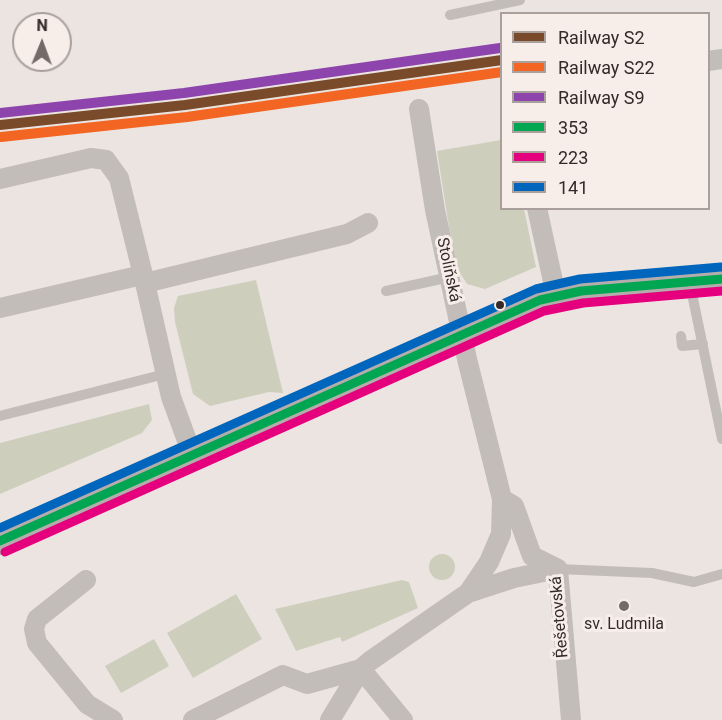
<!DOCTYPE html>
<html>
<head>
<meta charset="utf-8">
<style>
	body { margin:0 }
	#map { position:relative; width:722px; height:720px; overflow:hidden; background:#ebe4e1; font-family:Roboto,sans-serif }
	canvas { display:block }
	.legend { position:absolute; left:500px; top:12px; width:210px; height:198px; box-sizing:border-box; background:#f7eee9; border:2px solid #a9a09c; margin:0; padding:8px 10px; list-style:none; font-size:18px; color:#342a29 }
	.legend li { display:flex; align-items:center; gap:12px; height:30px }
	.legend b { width:30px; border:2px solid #a9a09c }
	.north { position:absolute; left:12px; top:12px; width:60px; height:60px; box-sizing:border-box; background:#f7eee9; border:2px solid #a9a09c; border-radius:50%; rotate:1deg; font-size:16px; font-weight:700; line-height:24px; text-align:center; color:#342a29 }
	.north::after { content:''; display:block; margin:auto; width:21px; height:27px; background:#746b69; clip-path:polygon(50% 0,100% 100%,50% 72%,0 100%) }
</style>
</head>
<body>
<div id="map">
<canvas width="722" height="720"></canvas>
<ul class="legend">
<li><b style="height:8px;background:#7a4b2a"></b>Railway S2</li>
<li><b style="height:8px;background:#f26522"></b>Railway S22</li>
<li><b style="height:8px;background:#8e44ad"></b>Railway S9</li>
<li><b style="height:8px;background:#00a651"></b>353</li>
<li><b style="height:8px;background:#e5007d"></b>223</li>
<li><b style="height:8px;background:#0065bd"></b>141</li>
</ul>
<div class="north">N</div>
</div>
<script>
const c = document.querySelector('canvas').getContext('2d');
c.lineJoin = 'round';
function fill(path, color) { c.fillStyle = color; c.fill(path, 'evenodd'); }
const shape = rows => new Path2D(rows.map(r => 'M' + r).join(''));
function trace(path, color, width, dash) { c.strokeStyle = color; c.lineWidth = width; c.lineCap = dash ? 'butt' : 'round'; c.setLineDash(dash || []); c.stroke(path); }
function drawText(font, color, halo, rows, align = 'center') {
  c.font = font + ' Roboto,sans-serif'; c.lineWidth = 6; c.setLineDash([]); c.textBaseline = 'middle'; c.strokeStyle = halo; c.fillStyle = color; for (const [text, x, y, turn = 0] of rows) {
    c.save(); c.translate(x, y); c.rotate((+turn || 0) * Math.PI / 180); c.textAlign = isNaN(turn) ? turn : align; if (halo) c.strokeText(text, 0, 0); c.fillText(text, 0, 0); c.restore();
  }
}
fill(shape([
	[501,140,502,208,524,209,536,267,485,289,467,284,455,265,437,151],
	[256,280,283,393,269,392,210,406,193,394,175,322,174,308,178,296],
	[149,404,152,420,142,433,0,494,0,443],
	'429 567a13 13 0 1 1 26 0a13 13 0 1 1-26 0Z',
	[402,580,409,582,418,608,342,642,340,637,296,651,275,609],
	[236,594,262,639,193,678,167,633],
	[154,639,169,666,121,693,105,666]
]), '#cecebd');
trace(shape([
	[450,15,520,0],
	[690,284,722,439],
	[386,291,450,277],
	[681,336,682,346,703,344],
	[0,416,165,374],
	[558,569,652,573,694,582,722,574]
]), '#c3bdba', 10);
trace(shape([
	[708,61,722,59],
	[0,179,91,158,106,160,119,178,145,283],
	[537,208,556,295],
	[0,308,142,275],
	[192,454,171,397,145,283,347,234,368,223],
	[502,499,514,506,532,556,558,569],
	[86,580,37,619,34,629,37,643,87,704,113,720],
	[468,593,514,578,558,569,571,720],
	[361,669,403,720],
	[193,720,283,675,307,684,361,669],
	[330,720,361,669,370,661,468,593,489,562,501,534,502,499,467,359,435,210,419,109]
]), '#c3bdba', 20);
trace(shape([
	[0,541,540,300,581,291,722,279]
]), '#b4adab', 28);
trace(shape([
	[0,541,540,300,581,291,722,279]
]), '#00a651', 9);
trace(shape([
	[5,552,544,311,583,303,722,291]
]), '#e5007d', 9);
trace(shape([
	[0,528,536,289,580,279,721,267]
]), '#0065bd', 9);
trace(shape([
	[0,125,185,105,502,60]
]), '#7a4b2a', 10);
trace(shape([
	[1,137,187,117,502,72]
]), '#f26522', 10);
trace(shape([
	[0,113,184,93,500,48]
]), '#8e44ad', 10);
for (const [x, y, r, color] of [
	[500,305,5,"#342a29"],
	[624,606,6,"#746b69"]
]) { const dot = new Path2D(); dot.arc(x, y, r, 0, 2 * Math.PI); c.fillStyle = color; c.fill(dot); trace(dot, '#f7eee9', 2); }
drawText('16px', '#342a29', '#f7eee9', [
	["Stoliňská",448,270,78],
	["Řešetovská",560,617,-95]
]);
drawText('16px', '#342a29', '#f7eee9', [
	["sv. Ludmila",624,625]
]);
</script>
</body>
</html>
